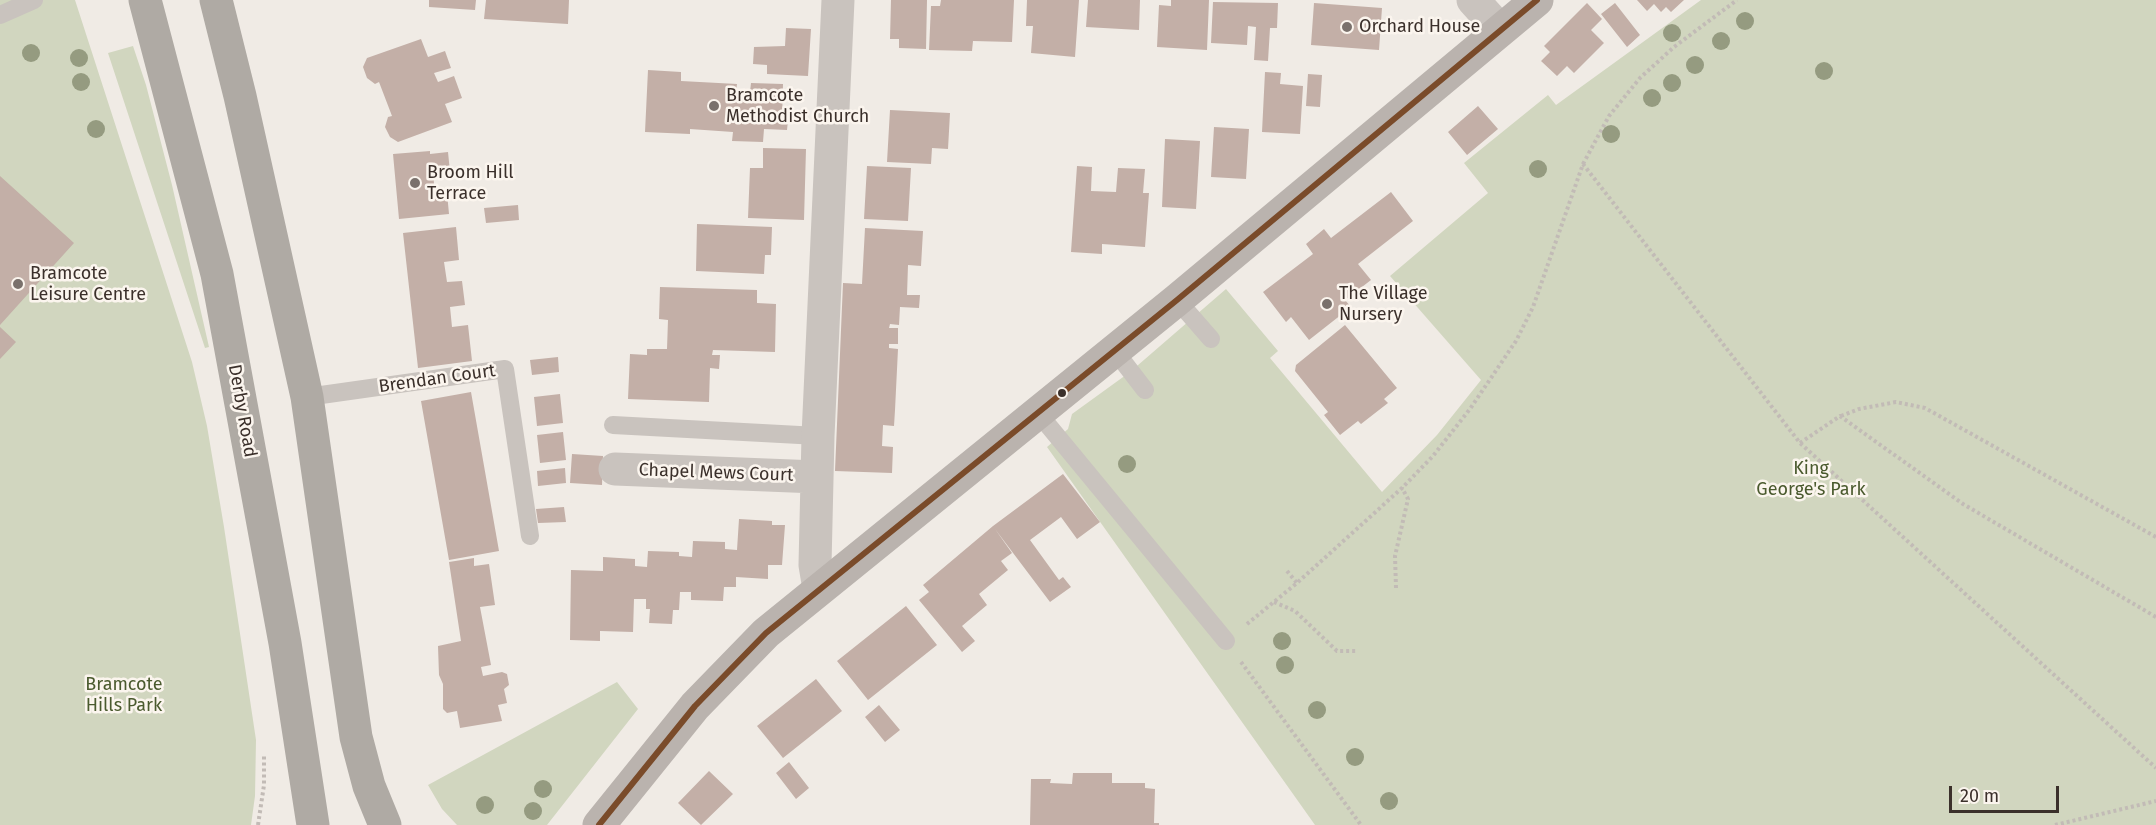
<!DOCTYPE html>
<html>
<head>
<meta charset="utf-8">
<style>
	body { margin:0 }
	#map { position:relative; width:2156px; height:825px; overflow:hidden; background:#f0ebe5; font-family:"Fira Sans",sans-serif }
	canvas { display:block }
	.scale { position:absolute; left:1949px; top:786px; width:110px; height:27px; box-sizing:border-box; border:3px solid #3b302b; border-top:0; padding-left:8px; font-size:18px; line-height:21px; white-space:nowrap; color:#3b302b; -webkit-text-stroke:4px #fbf5ee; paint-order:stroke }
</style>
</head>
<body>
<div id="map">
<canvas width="2156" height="825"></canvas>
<div class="scale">20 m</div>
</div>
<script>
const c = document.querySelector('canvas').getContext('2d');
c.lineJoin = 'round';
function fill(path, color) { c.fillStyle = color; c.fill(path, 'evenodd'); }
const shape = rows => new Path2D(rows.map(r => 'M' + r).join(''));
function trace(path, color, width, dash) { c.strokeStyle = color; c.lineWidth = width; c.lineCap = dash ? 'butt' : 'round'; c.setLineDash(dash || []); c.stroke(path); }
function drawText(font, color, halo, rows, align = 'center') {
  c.font = font + ' "Fira Sans",sans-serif'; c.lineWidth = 5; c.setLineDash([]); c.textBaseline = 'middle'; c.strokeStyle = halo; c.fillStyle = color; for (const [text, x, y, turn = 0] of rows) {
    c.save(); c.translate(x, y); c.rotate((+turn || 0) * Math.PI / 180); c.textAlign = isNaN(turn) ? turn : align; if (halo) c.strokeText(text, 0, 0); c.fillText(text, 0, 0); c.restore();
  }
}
fill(shape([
	[0,0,75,0,192,362,207,426,224,527,256,740,255,796,251,825,0,825],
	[1701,0,2156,0,2156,825,1315,825,1047,447,1068,429,1072,414,1130,372,1226,289,1278,351,1270,358,1382,492,1437,435,1481,380,1390,276,1488,193,1464,163,1548,95,1556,105],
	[133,46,146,85,172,185,209,347,205,348,108,53],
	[617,682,638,709,547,825,457,825,442,809,428,785]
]), '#d1d6bf');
fill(shape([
	[429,0,476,0,475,10,429,7],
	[486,0,569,0,568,24,484,19],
	[891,0,927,0,926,49,899,48,899,39,890,39],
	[941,0,1014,0,1012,42,973,41,972,51,929,50,931,6,940,6],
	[1027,0,1079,0,1075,57,1031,53,1033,26,1026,26],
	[1088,0,1140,0,1139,30,1086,27],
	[1171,0,1209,0,1207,50,1157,47,1159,5,1171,6],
	[1637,0,1684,0,1671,12,1666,7,1661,12,1654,4,1647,11],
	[1213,2,1278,3,1277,28,1270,28,1268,61,1254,60,1256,27,1248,26,1247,45,1211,43],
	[1314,3,1382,8,1379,50,1311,45],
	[1587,3,1602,19,1591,30,1604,43,1574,73,1567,66,1557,76,1541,61,1550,52,1544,46],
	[1615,3,1640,35,1627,47,1601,14],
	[786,28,811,29,808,76,767,74,767,65,753,64,754,47,785,46],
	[421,39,428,57,445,51,451,68,434,73,438,82,454,76,462,98,445,104,452,122,398,142,390,137,385,127,388,117,392,116,379,82,375,84,367,78,363,67,367,58],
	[648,70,681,72,681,81,737,84,736,91,750,92,751,83,783,84,782,120,788,120,787,130,764,129,763,142,732,141,733,132,690,129,690,134,645,132],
	[1265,72,1281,73,1280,84,1303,86,1300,134,1262,132],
	[1308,74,1322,75,1320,107,1306,106],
	[1478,106,1498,129,1467,155,1448,132],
	[890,110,950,113,948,149,932,148,931,164,887,162],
	[1214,127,1249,129,1246,179,1211,177],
	[1165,139,1200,141,1196,209,1162,207],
	[763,148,806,149,804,220,748,218,750,168,763,168],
	[430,151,430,154,448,152,450,172,433,173,435,194,447,193,449,214,399,219,393,154],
	[867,166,911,168,908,221,864,219],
	[1077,166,1092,167,1091,191,1116,192,1118,168,1145,169,1143,193,1149,193,1145,247,1102,244,1102,254,1071,252],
	[0,176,74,243,0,325],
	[1391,192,1413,221,1358,264,1371,280,1345,300,1351,307,1309,340,1291,317,1286,322,1263,292,1313,254,1306,244,1324,229,1331,238],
	[518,205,519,220,486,223,484,208],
	[697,224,772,227,771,255,765,255,764,274,696,271],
	[456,227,459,260,444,262,447,282,462,281,465,305,450,307,452,327,468,325,472,361,418,368,403,233],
	[865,228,923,231,921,266,908,265,907,295,920,295,919,308,900,307,899,325,890,324,889,328,898,328,898,344,889,344,889,348,898,349,895,410,894,426,883,425,882,446,893,447,892,473,835,471,843,283,862,284],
	[660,287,757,290,757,303,776,304,775,352,713,350,712,355,720,355,719,369,710,368,709,402,628,399,630,354,647,355,647,349,667,349,668,320,659,319],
	[1345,325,1397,388,1384,399,1388,403,1361,424,1358,421,1340,435,1324,415,1328,412,1295,371,1296,365],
	[0,327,16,342,0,359],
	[558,357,559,372,532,375,530,360],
	[471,392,499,551,449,560,421,401],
	[560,394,563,423,537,426,534,397],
	[563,432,566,460,540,463,537,435],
	[572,454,603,456,602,485,570,483],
	[565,468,566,483,538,486,537,471],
	[1063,474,1100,522,1077,539,1061,517,1030,540,1059,580,1063,577,1071,587,1050,602,995,529,1012,553,1001,561,1008,570,979,594,987,605,962,626,975,641,962,652,919,600,929,592,923,585,993,526],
	[564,507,566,522,538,523,536,509],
	[739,519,772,521,772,525,785,525,782,565,768,565,768,579,736,577,736,587,724,587,723,601,691,600,691,592,680,592,679,610,673,610,672,624,649,623,650,609,646,609,646,599,634,599,633,632,600,631,600,641,570,640,571,570,603,571,603,557,635,559,635,566,647,567,648,551,679,552,679,556,692,557,693,541,725,542,725,549,737,550],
	[474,558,474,566,489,564,495,605,480,607,491,665,481,667,483,676,502,672,507,674,509,685,504,689,507,703,498,705,502,721,460,728,457,711,447,713,443,709,443,684,439,675,438,646,461,641,449,562],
	[906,606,937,645,868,700,837,661],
	[816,679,842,711,783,758,757,726],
	[879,705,900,730,885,742,865,717],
	[789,762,809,788,796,799,776,773],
	[709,771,733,794,701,825,678,803],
	[1073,773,1112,773,1112,783,1145,783,1145,788,1155,789,1154,823,1159,823,1159,825,1030,825,1031,779,1051,779,1050,783,1072,784]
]), '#c3afa7');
trace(shape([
	[1583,164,1609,116,1640,78,1674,47,1737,0],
	[1841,416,1859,409,1896,402,1925,408,2156,537],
	[1800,443,1840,416,1963,504,2156,617],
	[1287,571,1297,583],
	[1396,588,1395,556,1408,499,1402,488],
	[1274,602,1295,611,1337,651,1357,651],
	[1247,624,1297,583,1402,488,1433,456,1470,409,1516,341,1533,307,1583,164,1800,443,2156,768],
	[1241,662,1361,825],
	[258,825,264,785,264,754],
	[2055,825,2156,801]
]), '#c2bbb6', 4, [3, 3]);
trace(shape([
	[0,15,34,0],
	[1177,300,1211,339],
	[1115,351,1145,390],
	[307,397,505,369,530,536],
	[1038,413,1226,641],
	[613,425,818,436]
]), '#c9c3be', 18);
trace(shape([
	[1473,0,1500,30],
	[615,469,817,477],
	[819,589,815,565,818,436,838,0]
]), '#c9c3be', 33);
trace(shape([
	[599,825,695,706,766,633,1177,300,1537,0]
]), '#bab3ae', 33);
trace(shape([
	[145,0,217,274,285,643,313,825],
	[216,0,240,96,307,397,356,737,369,786,385,825]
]), '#afaaa4', 33);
trace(shape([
	[599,825,695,706,766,633,1177,300,1537,0]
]), '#7a4b2a', 6);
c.fillStyle = '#959b80';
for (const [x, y] of [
	[1745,21],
	[1672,33],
	[1721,41],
	[31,53],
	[79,58],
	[1695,65],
	[1824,71],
	[81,82],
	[1672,83],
	[1652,98],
	[96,129],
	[1611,134],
	[1538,169],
	[1127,464],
	[1282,641],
	[1285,665],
	[1317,710],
	[1355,757],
	[543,789],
	[1389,801],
	[485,805],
	[533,811]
]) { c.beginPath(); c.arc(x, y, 9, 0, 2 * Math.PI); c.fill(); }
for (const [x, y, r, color] of [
	[1347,27,6,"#7a716c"],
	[714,106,6,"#7a716c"],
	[415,183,6,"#7a716c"],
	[18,284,6,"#7a716c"],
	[1327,304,6,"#7a716c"],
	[1062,393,5,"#3b302b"]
]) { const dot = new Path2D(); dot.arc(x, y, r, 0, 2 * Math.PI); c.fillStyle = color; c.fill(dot); trace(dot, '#fbf5ee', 2); }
drawText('18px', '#3b302b', '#fbf5ee', [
	["Orchard House",1359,27],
	["Bramcote",726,96],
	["Methodist Church",726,117],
	["Broom Hill",427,173],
	["Terrace",427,194],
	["Bramcote",30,274],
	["Leisure Centre",30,295],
	["The Village",1339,294],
	["Nursery",1339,315]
], 'left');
drawText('18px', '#3b302b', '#fbf5ee', [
	["Brendan Court",437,379,-8],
	["Derby Road",242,411,80],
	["Chapel Mews Court",716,473,2]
]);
drawText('18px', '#4a5a2e', '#fbf5ee', [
	["King",1811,469],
	["George's Park",1811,490],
	["Bramcote",124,685],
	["Hills Park",124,706]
]);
</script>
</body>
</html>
